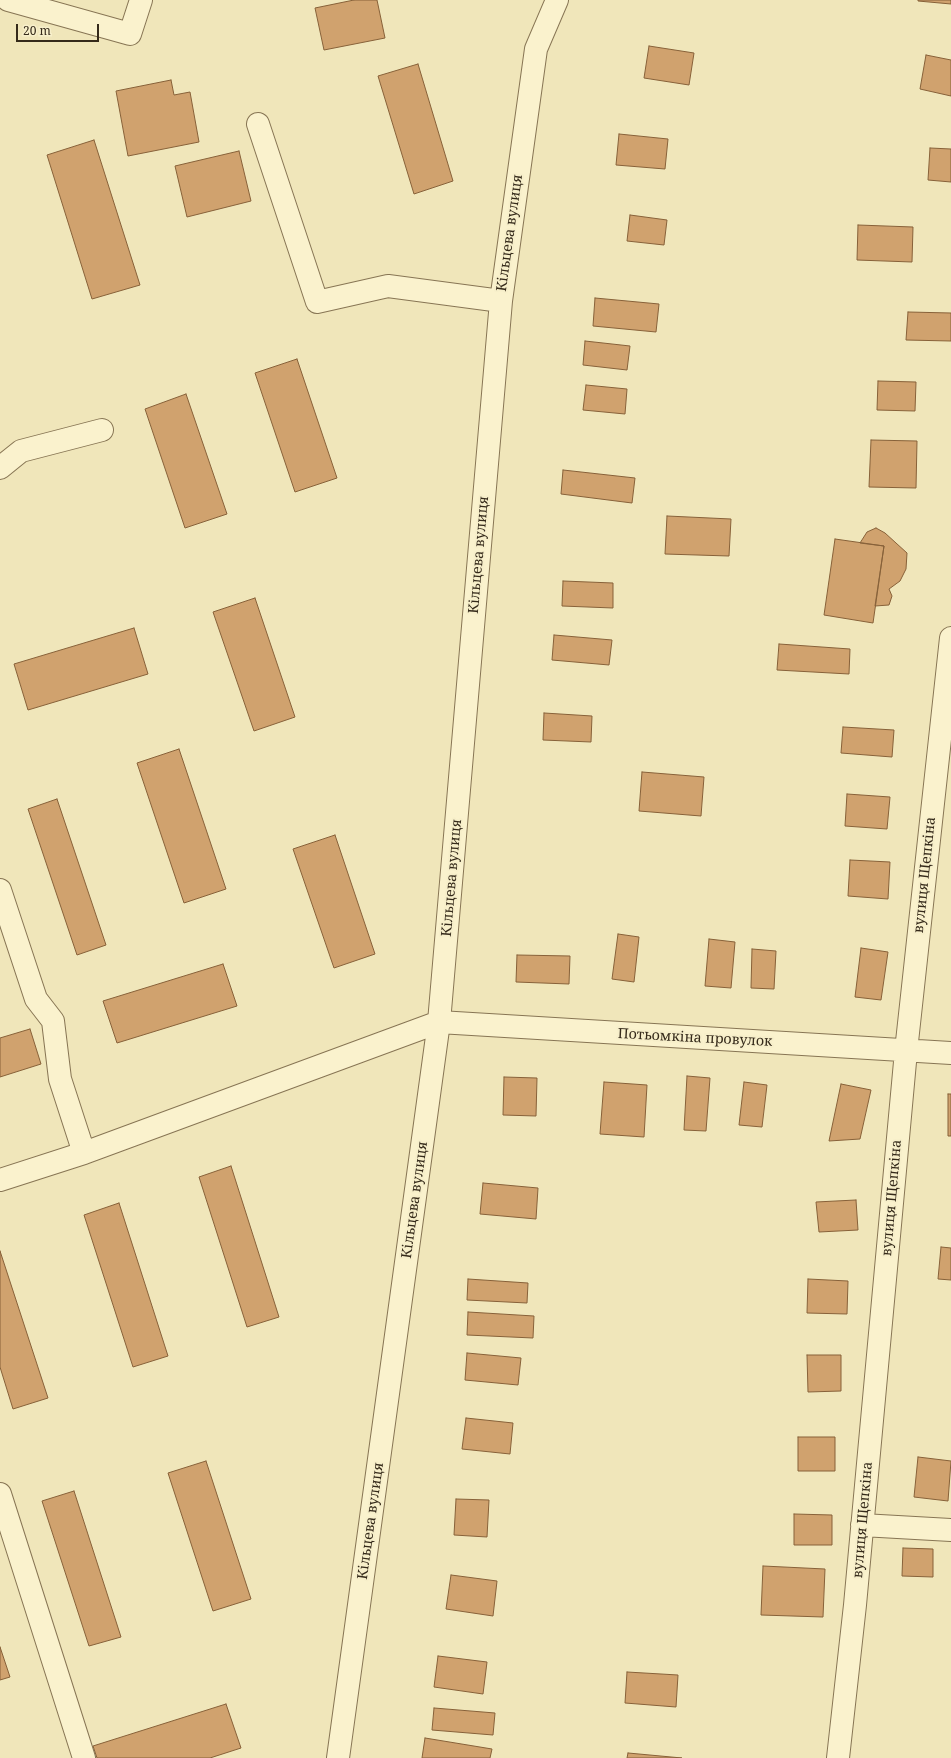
<!DOCTYPE html>
<html>
<head>
<meta charset="utf-8">
<style>
	body { margin:0 }
	#map { position:relative; width:951px; height:1758px; overflow:hidden; background:#f0e6ba; font-family:"Noto Serif",serif }
	canvas { display:block }
	.scale { position:absolute; left:16px; top:24px; width:83px; height:18px; box-sizing:border-box; border:2px solid #352a1a; border-top:0; padding-left:5px; font-size:12px; line-height:14px; white-space:nowrap; color:#352a1a; -webkit-text-stroke:3px #f7efca; paint-order:stroke }
</style>
</head>
<body>
<div id="map">
<canvas width="951" height="1758"></canvas>
<div class="scale">20 m</div>
</div>
<script>
const c = document.querySelector('canvas').getContext('2d');
c.lineJoin = 'round';
function fill(path, color) { c.fillStyle = color; c.fill(path, 'evenodd'); }
const shape = rows => new Path2D(rows.map(r => 'M' + r).join(''));
function trace(path, color, width, dash) { c.strokeStyle = color; c.lineWidth = width; c.lineCap = dash ? 'butt' : 'round'; c.setLineDash(dash || []); c.stroke(path); }
function drawText(font, color, halo, rows, align = 'center') {
  c.font = font + ' "Noto Serif",serif'; c.lineWidth = 4; c.setLineDash([]); c.textBaseline = 'middle'; c.strokeStyle = halo; c.fillStyle = color; for (const [text, x, y, turn = 0] of rows) {
    c.save(); c.translate(x, y); c.rotate((+turn || 0) * Math.PI / 180); c.textAlign = isNaN(turn) ? turn : align; if (halo) c.strokeText(text, 0, 0); c.fillText(text, 0, 0); c.restore();
  }
}
const building = shape([
	[354,0,377,0,385,38,324,50,315,8,354,0],
	[951,0,951,4,918,1,918,0,951,0],
	[649,46,694,53,689,85,644,78,649,46],
	[926,55,951,60,951,96,920,89,926,55],
	[418,64,453,181,414,194,378,76,418,64],
	[171,80,174,95,190,92,199,142,128,156,116,91,171,80],
	[619,134,668,139,665,169,616,165,619,134],
	[94,140,140,285,92,299,47,155,94,140],
	[930,148,951,149,951,182,928,180,930,148],
	[239,151,251,201,187,217,175,166,239,151],
	[630,215,667,220,664,245,627,241,630,215],
	[858,225,913,227,912,262,857,260,858,225],
	[595,298,659,304,656,332,593,326,595,298],
	[908,312,951,313,951,341,906,340,908,312],
	[585,341,630,346,627,370,583,365,585,341],
	[297,359,337,478,295,492,255,373,297,359],
	[878,381,916,382,915,411,877,410,878,381],
	[586,385,627,389,625,414,583,410,586,385],
	[186,394,227,514,185,528,145,409,186,394],
	[871,440,917,441,916,488,869,487,871,440],
	[563,470,635,478,632,503,561,494,563,470],
	[667,516,731,519,729,556,665,554,667,516],
	[876,528,885,533,907,553,906,569,900,581,889,589,892,596,889,605,875,606,884,546,860,543,867,532,876,528],
	[835,539,884,546,873,623,824,615,835,539],
	[563,581,613,583,613,608,562,606,563,581],
	[255,598,295,717,254,731,213,612,255,598],
	[134,628,148,674,28,710,14,664,134,628],
	[554,635,612,640,609,665,552,660,554,635],
	[779,644,850,649,849,674,777,670,779,644],
	[544,713,592,716,591,742,543,740,544,713],
	[843,727,894,730,892,757,841,753,843,727],
	[179,749,226,889,184,903,137,763,179,749],
	[642,772,704,777,701,816,639,811,642,772],
	[847,794,890,797,887,829,845,826,847,794],
	[57,799,106,945,77,955,28,809,57,799],
	[335,835,375,954,334,968,293,849,335,835],
	[850,860,890,862,888,899,848,896,850,860],
	[618,934,639,937,634,982,612,979,618,934],
	[709,939,735,942,731,988,705,986,709,939],
	[861,948,888,952,881,1000,855,997,861,948],
	[752,949,776,951,774,989,751,988,752,949],
	[517,955,570,956,569,984,516,982,517,955],
	[223,964,237,1006,117,1043,103,1001,223,964],
	[30,1029,41,1064,0,1077,0,1038,30,1029],
	[687,1076,710,1078,706,1131,684,1130,687,1076],
	[504,1077,537,1078,536,1116,503,1115,504,1077],
	[604,1082,647,1085,644,1137,600,1134,604,1082],
	[744,1082,767,1085,762,1127,739,1125,744,1082],
	[841,1084,871,1090,860,1139,829,1141,841,1084],
	[948,1094,951,1094,951,1136,948,1136,948,1094],
	[231,1166,279,1317,247,1327,199,1177,231,1166],
	[483,1183,538,1188,536,1219,480,1214,483,1183],
	[856,1200,858,1230,819,1232,816,1202,856,1200],
	[119,1203,168,1356,133,1367,84,1215,119,1203],
	[941,1247,951,1248,951,1280,938,1279,941,1247],
	[0,1251,48,1398,13,1409,0,1367,0,1251],
	[468,1279,528,1283,527,1303,467,1300,468,1279],
	[808,1279,848,1281,847,1314,807,1313,808,1279],
	[468,1312,534,1316,533,1338,467,1335,468,1312],
	[467,1353,521,1358,518,1385,465,1380,467,1353],
	[807,1355,841,1355,841,1391,808,1392,807,1355],
	[466,1418,513,1423,510,1454,462,1449,466,1418],
	[798,1437,835,1437,835,1471,798,1471,798,1437],
	[918,1457,951,1461,948,1501,914,1497,918,1457],
	[206,1461,251,1599,213,1611,168,1473,206,1461],
	[74,1491,121,1637,89,1646,42,1501,74,1491],
	[456,1499,489,1500,487,1537,454,1535,456,1499],
	[794,1514,832,1515,832,1545,794,1545,794,1514],
	[903,1548,933,1549,933,1577,902,1576,903,1548],
	[763,1566,825,1569,823,1617,761,1615,763,1566],
	[451,1575,497,1581,493,1616,446,1609,451,1575],
	[0,1647,10,1677,0,1680,0,1647],
	[438,1656,487,1662,483,1694,434,1687,438,1656],
	[627,1672,678,1675,676,1707,625,1703,627,1672],
	[226,1704,241,1748,210,1758,97,1758,93,1746,226,1704],
	[434,1708,495,1713,493,1735,432,1730,434,1708],
	[425,1738,492,1749,490,1758,422,1758,425,1738],
	[628,1753,682,1758,627,1758,628,1753]
]);
fill(building, '#d0a26e');
trace(building, '#876139', 1);
const minor = shape([
	[8,0,130,34,141,0],
	[258,124,317,302,388,286,501,301],
	[0,468,21,451,102,430],
	[0,890,36,999,53,1021,60,1079,84,1153],
	[0,1180,84,1153,439,1022,951,1053],
	[0,1494,84,1758],
	[862,1525,951,1530],
	[338,1758,439,1022,501,301,536,49,557,0],
	[838,1758,855,1605,906,1051,951,638]
]);
trace(minor, '#877554', 24);
trace(minor, '#faf2cd', 22);
drawText('14px', '#352a1a', '#f7efca', [
	["Кільцева вулиця",510,233,-82],
	["Кільцева вулиця",479,555,-85],
	["вулиця Щепкіна",925,875,-84],
	["Кільцева вулиця",452,878,-85],
	["Потьомкіна провулок",695,1038,3],
	["вулиця Щепкіна",892,1198,-85],
	["Кільцева вулиця",415,1200,-82],
	["вулиця Щепкіна",863,1520,-85],
	["Кільцева вулиця",371,1521,-82]
]);
</script>
</body>
</html>
